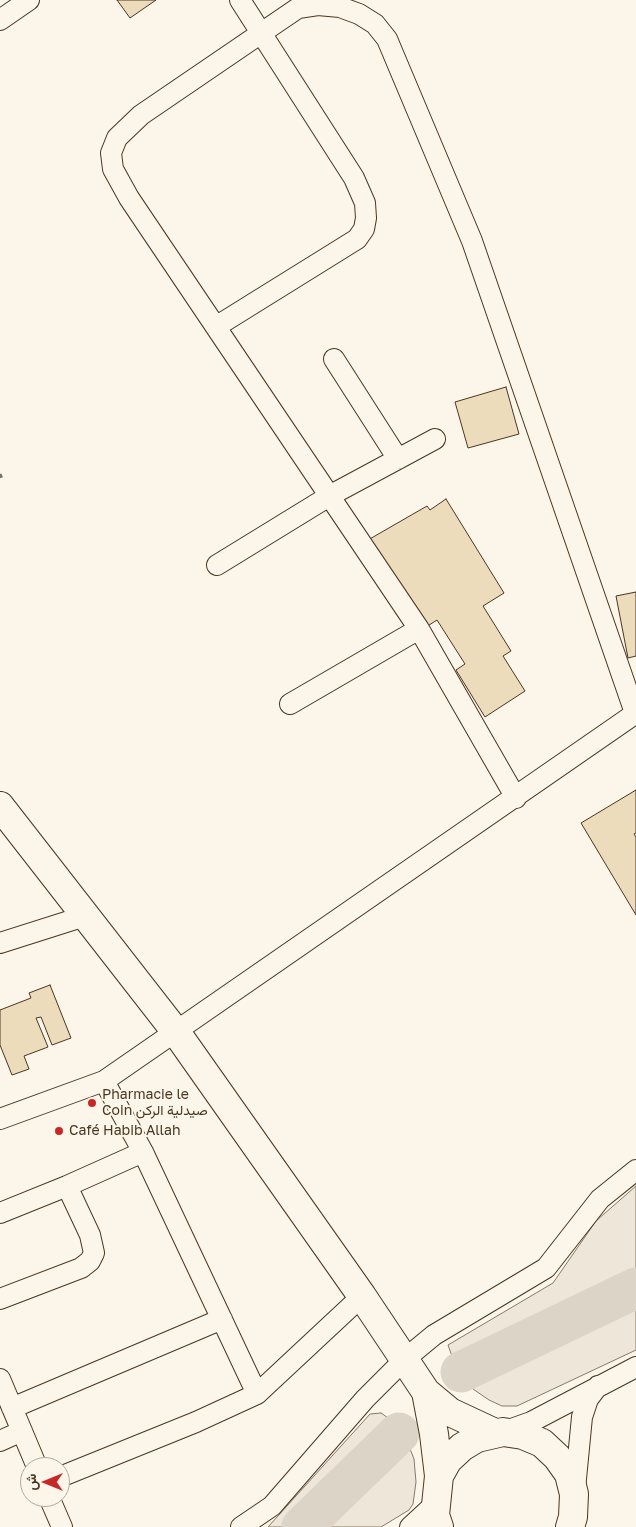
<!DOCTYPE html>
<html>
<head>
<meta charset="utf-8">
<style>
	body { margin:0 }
	#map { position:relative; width:636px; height:1527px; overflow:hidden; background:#fbf6e9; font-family:"Golos Text",Vazirmatn,sans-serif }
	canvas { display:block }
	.north { position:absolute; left:20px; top:1457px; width:50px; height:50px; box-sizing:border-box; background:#fbf6e9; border:1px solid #b4a999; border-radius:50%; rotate:270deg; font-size:14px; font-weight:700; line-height:20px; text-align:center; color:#4a3520 }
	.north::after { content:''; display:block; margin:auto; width:18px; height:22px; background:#c62828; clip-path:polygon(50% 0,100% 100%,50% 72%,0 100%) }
</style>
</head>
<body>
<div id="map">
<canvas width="636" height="1527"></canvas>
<div class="north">ش</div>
</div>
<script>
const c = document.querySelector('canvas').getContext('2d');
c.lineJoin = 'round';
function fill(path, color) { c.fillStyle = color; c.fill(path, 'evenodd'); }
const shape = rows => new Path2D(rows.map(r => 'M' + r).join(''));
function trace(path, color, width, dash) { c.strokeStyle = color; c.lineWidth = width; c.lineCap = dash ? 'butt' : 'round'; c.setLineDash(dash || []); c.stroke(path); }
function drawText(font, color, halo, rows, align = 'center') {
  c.font = font + ' "Golos Text",Vazirmatn,sans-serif'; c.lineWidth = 4; c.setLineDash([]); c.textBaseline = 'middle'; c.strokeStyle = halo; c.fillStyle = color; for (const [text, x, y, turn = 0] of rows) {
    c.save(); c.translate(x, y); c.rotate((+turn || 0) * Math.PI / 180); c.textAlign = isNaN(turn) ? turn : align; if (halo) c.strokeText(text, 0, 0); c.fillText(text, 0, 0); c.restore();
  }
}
const green = shape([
	[636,1186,636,1350,517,1406,502,1406,489,1400,473,1389,453,1359,448,1345,553,1283,596,1221,636,1186],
	[381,1413,391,1420,407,1441,414,1459,416,1482,413,1504,409,1510,381,1527,268,1527,370,1414,381,1413]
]);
fill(green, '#ede6d9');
trace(green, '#887966', 1);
trace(shape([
	[461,1372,636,1288],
	[302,1527,399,1433]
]), '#dcd4c6', 41);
const building = shape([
	[117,0,156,0,130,18,117,0],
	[506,387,519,434,468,448,455,402,506,387],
	[446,499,504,593,483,606,511,651,503,656,525,691,485,717,456,670,465,664,437,620,423,629,368,540,427,506,430,510,446,499],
	[636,592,636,656,628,658,616,596,636,592],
	[636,790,636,833,634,834,636,837,636,915,581,823,636,790],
	[50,985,71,1038,52,1045,41,1017,36,1018,48,1047,24,1056,29,1069,12,1075,0,1045,0,1010,31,998,29,993,50,985]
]);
fill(building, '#ecdcbc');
trace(building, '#4a3520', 1);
const street = shape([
	[0,20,29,0],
	[217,326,357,239,364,229,366,218,365,203,354,178,240,0],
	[334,359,398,459],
	[217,565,331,495,435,439],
	[290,704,419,629],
	[516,798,419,629,129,198,113,169,111,153,117,138,141,115,298,8,318,5,340,7,359,14,375,24,387,39,472,241,635,713],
	[0,943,85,916],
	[104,1081,636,713],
	[0,1119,104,1081,143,1152,257,1394,196,1422,60,1477],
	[0,1213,67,1186,143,1152],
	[0,1299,81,1268,90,1261,94,1253,90,1235,67,1186],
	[0,1379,37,1467],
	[257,1394,362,1296],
	[12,1408,222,1319],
	[503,1432,531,1422,636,1367],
	[0,1441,22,1431],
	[575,1489,582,1417,588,1399,598,1386],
	[49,1497,62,1527],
	[241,1527,272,1506,365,1399,405,1359,434,1335,546,1268,600,1199,636,1170],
	[410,1527,436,1503]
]);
const secondary = shape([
	[0,806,176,1032,362,1296,426,1392,450,1412,495,1433],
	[426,1392,434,1434,439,1476],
	[439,1527,435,1515,439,1476,448,1460,462,1447,477,1438,503,1432,523,1435,542,1443,557,1457,569,1474,574,1494,573,1517,570,1527]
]);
trace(street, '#4a3520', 22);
trace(secondary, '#4a3520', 30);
trace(shape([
	[0,474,2,479]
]), '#7f6f5c', 3, [4, 2.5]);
trace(street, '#fbf6e9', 20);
trace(secondary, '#fbf6e9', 28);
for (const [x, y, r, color] of [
	[92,1103,5,"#c62828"],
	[59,1131,5,"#c62828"]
]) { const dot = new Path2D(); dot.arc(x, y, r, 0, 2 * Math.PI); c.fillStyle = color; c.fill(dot); trace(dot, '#fbf6e9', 2); }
drawText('14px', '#4a3520', '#fbf6e9', [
	["Pharmacie le",102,1095],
	["Coin صيدلية الركن",102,1111],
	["Café Habib Allah",69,1131]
], 'left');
</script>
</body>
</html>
